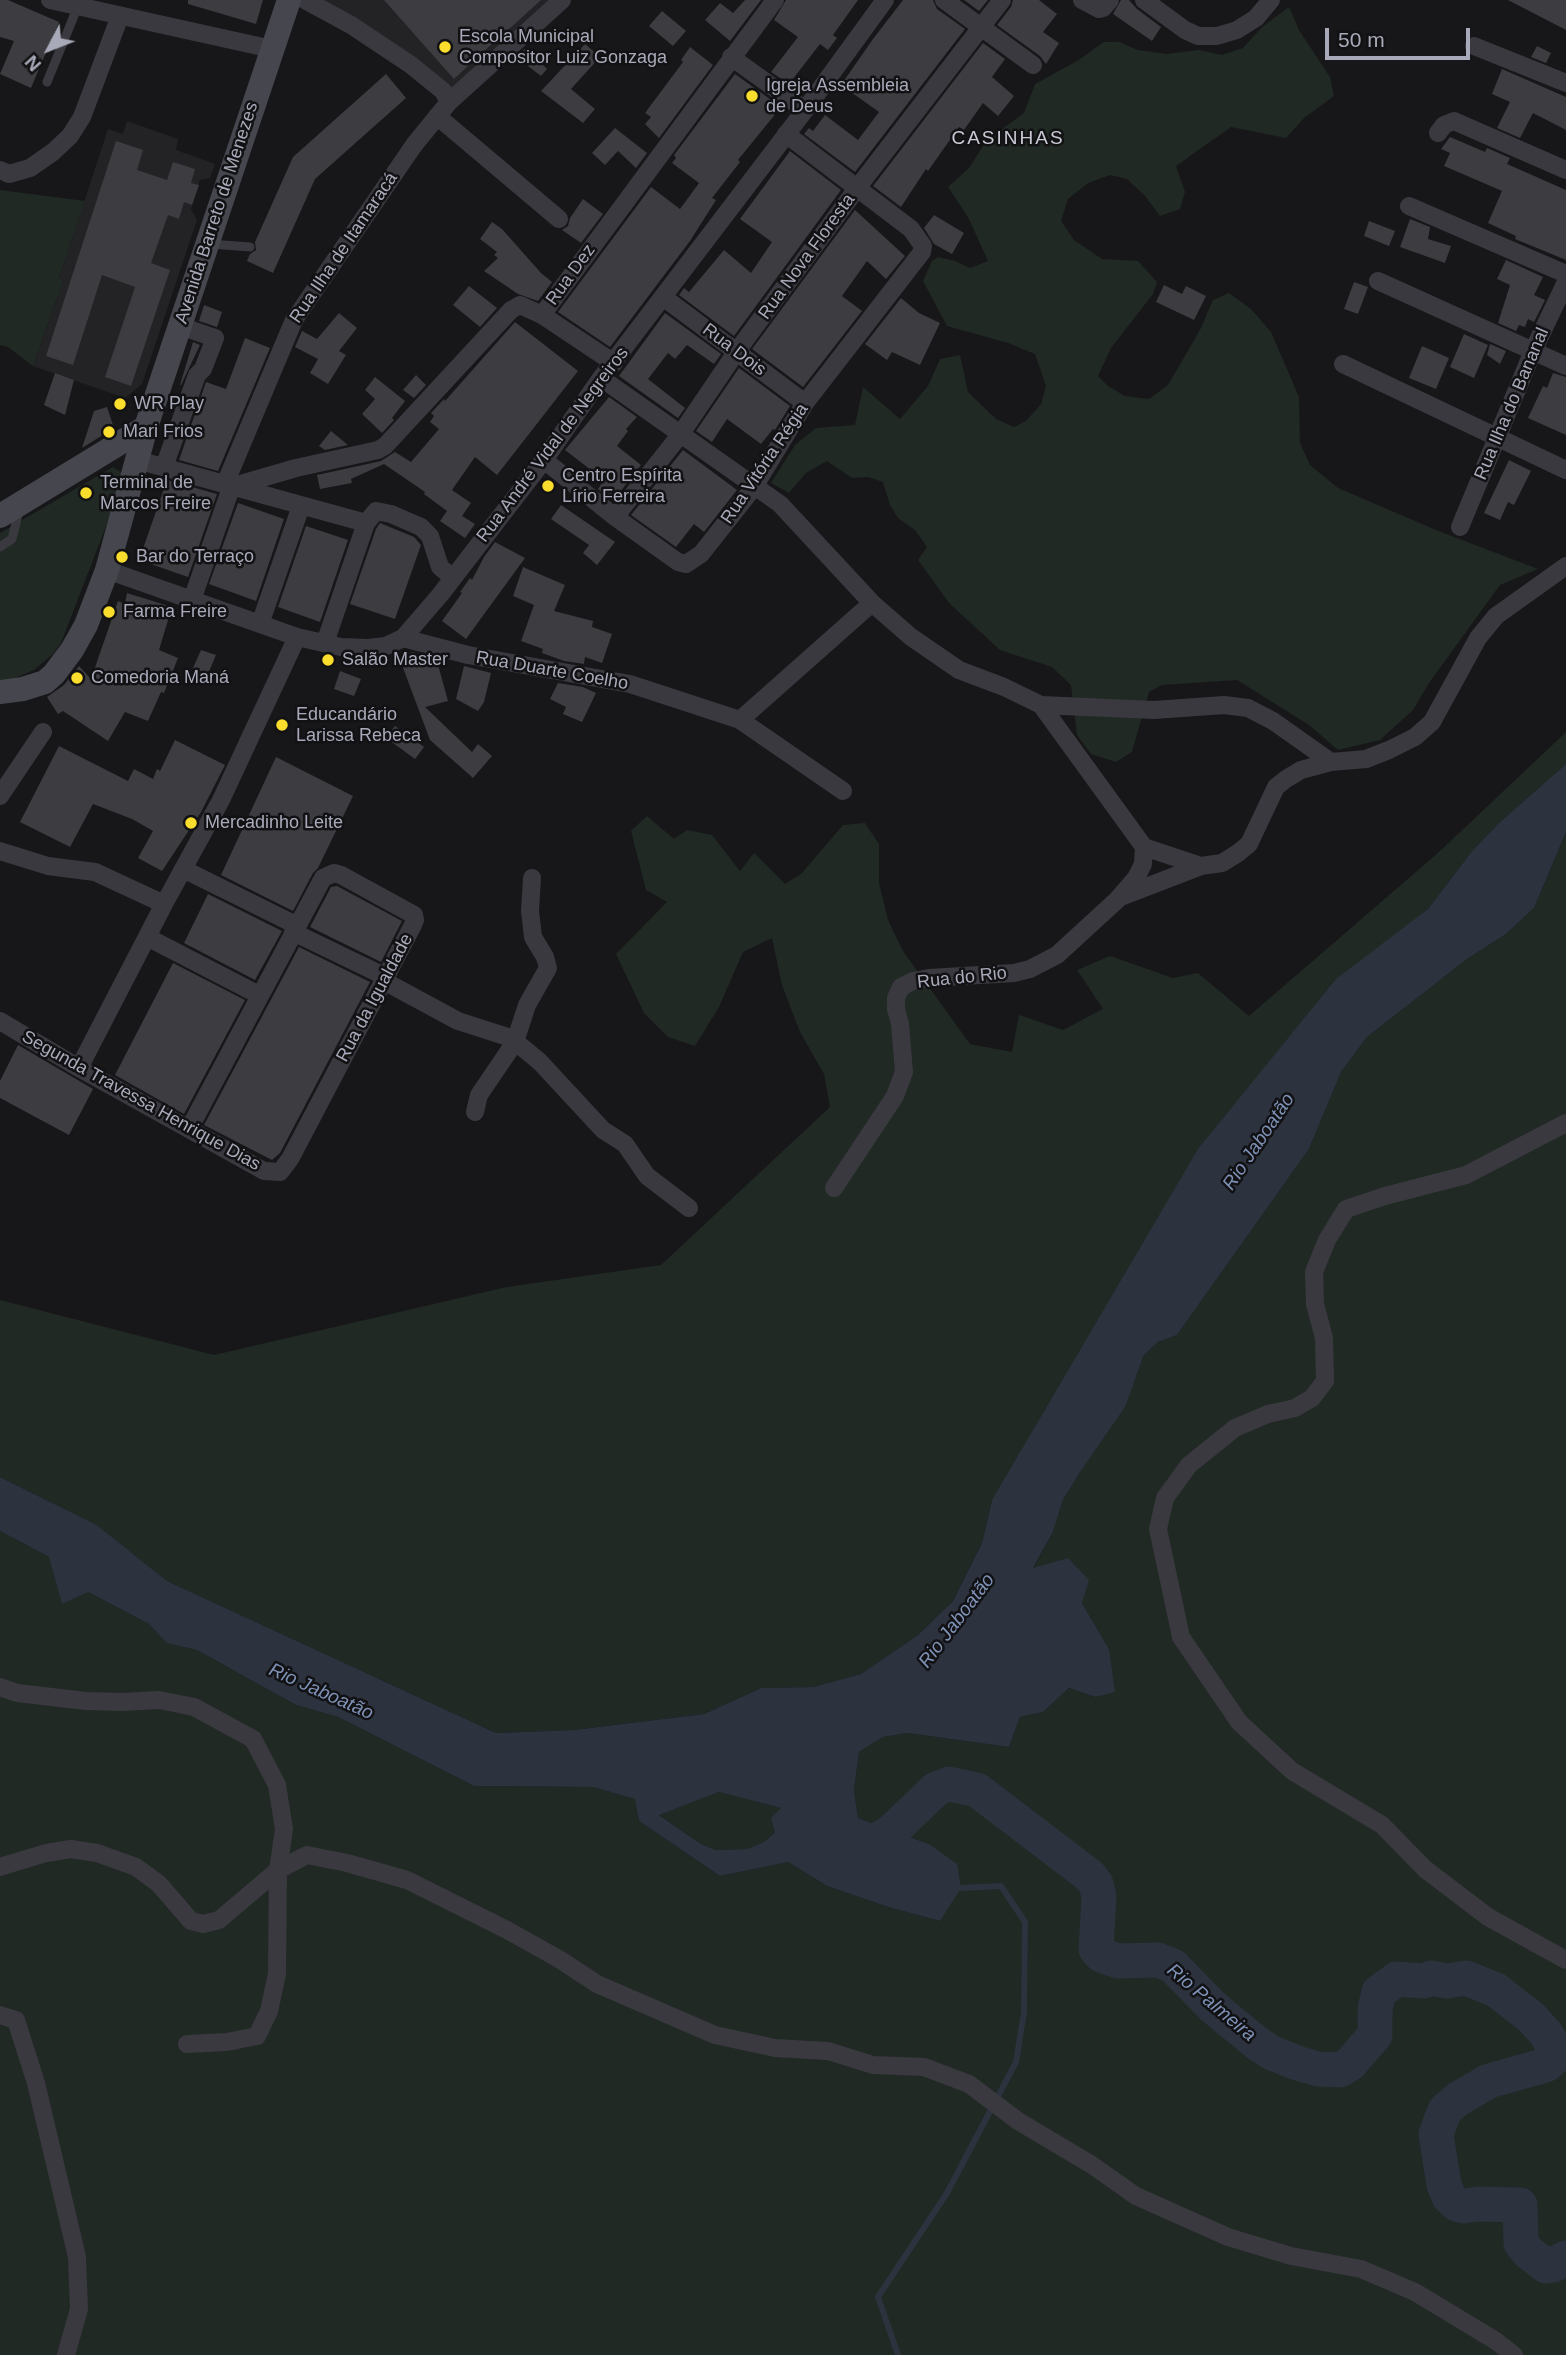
<!DOCTYPE html>
<html>
<head>
<meta charset="utf-8">
<style>
	body { margin:0 }
	#map { position:relative; width:1566px; height:2355px; overflow:hidden; background:#171719; font-family:Helvetica,sans-serif }
	canvas { display:block }
	.north { position:absolute; left:14px; top:14px; width:70px; height:70px; -webkit-text-stroke:5px #121214; paint-order:stroke; rotate:228deg; font-size:19px; font-weight:700; line-height:28px; text-align:center; color:#a8aab9 }
	.north::after { content:''; display:block; margin:auto; width:24px; height:32px; background:#a8aab9; clip-path:polygon(50% 0,100% 100%,50% 72%,0 100%) }
	.scale { position:absolute; left:1325px; top:28px; width:145px; height:32px; box-sizing:border-box; border:4px solid #a8aab9; border-top:0; padding-left:9px; font-size:21px; line-height:24px; white-space:nowrap; color:#a8aab9; -webkit-text-stroke:5px #121214; paint-order:stroke }
</style>
</head>
<body>
<div id="map">
<canvas width="1566" height="2355"></canvas>
<div class="north">N</div>
<div class="scale">50 m</div>
</div>
<script>
const c = document.querySelector('canvas').getContext('2d');
c.lineJoin = 'round';
function fill(path, color) { c.fillStyle = color; c.fill(path, 'evenodd'); }
const shape = rows => new Path2D(rows.map(r => 'M' + r).join(''));
function trace(path, color, width, dash) { c.strokeStyle = color; c.lineWidth = width; c.lineCap = dash ? 'butt' : 'round'; c.setLineDash(dash || []); c.stroke(path); }
function drawText(font, color, halo, rows, align = 'center') {
  c.font = font + ' Helvetica,sans-serif'; c.lineWidth = 5; c.setLineDash([]); c.textBaseline = 'middle'; c.strokeStyle = halo; c.fillStyle = color; for (const [text, x, y, turn = 0] of rows) {
    c.save(); c.translate(x, y); c.rotate((+turn || 0) * Math.PI / 180); c.textAlign = isNaN(turn) ? turn : align; if (halo) c.strokeText(text, 0, 0); c.fillText(text, 0, 0); c.restore();
  }
}
fill(shape([
	[322,0,551,0,455,94],
	[127,121,178,139,176,150,215,164,210,178,200,180,191,209,197,220,142,384,125,398,33,366,63,281,59,279,108,129,123,134]
]), '#232326');
fill(shape([
	[1289,7,1299,30,1330,77,1334,96,1304,118,1286,138,1231,127,1176,166,1185,192,1180,209,1160,216,1145,196,1127,179,1110,175,1088,183,1068,199,1061,221,1074,240,1102,259,1138,261,1157,282,1153,294,1111,348,1098,376,1108,386,1125,396,1149,399,1168,385,1200,330,1213,300,1229,293,1251,309,1271,332,1299,397,1300,443,1310,465,1338,488,1436,530,1538,569,1500,585,1429,683,1413,710,1380,740,1338,750,1309,725,1237,680,1162,685,1149,692,1132,752,1116,762,1091,754,1077,735,1071,685,1052,667,1000,650,949,603,918,560,927,547,915,530,898,518,890,505,883,482,868,477,852,478,827,461,806,473,789,493,771,483,795,445,816,428,855,425,863,387,900,419,928,386,940,359,960,355,968,392,996,419,1014,427,1026,421,1041,404,1046,386,1035,354,1008,343,947,326,923,281,932,261,938,257,955,261,970,268,988,261,968,217,948,187,969,168,987,140,1024,113,1035,84,1077,61,1104,42,1119,42,1138,50,1167,54,1199,50,1222,55,1243,48,1262,27],
	[0,190,85,201,59,278,63,281,33,366,8,347,0,345],
	[113,467,121,472,122,485,61,643,53,654,34,670,15,678,0,682,0,533],
	[1566,732,1566,764,1500,822,1472,851,1428,909,1385,944,992,1500,982,1543,953,1601,918,1635,861,1674,813,1687,761,1688,704,1714,574,1730,496,1733,167,1581,97,1525,0,1477,0,1300,214,1355,507,1287,661,1265,830,1107,824,1074,800,1032,782,985,772,938,743,952,719,1007,695,1046,668,1037,644,1013,616,954,667,902,646,890,631,831,647,816,674,839,687,830,712,835,740,871,754,853,785,884,801,874,843,825,865,823,879,844,879,883,888,920,903,951,970,1044,1012,1052,1019,1015,1063,1030,1103,1009,1077,970,1110,956,1173,978,1198,973,1249,1016,1439,852],
	[1566,832,1566,2355,0,2355,0,1531,49,1557,88,1592,149,1624,168,1643,197,1650,296,1705,338,1717,474,1786,593,1787,636,1799,639,1821,720,1876,788,1862,827,1886,888,1907,940,1921,929,1844,858,1818,854,1791,859,1752,883,1737,907,1733,1009,1747,1020,1717,1043,1712,1069,1688,1095,1697,1109,1649,1082,1603,1033,1569,1053,1532,1063,1500,1135,1380,1144,1355,1158,1342,1177,1335,1309,1149,1341,1072,1367,1037,1467,959,1506,934,1534,908],
	[719,1792,782,1808,775,1831,765,1842,747,1849,716,1850,701,1844,658,1814]
]), '#202923');
fill(shape([
	[1566,764,1566,832,1534,908,1506,934,1467,959,1367,1037,1341,1072,1309,1149,1177,1335,1158,1342,1144,1355,1125,1407,1080,1472,1063,1500,1053,1532,1033,1568,1068,1558,1089,1580,1082,1603,1109,1649,1115,1692,1095,1697,1069,1688,1043,1712,1020,1717,1009,1747,907,1733,883,1737,859,1752,854,1791,858,1818,929,1844,957,1864,961,1888,940,1921,888,1907,827,1886,788,1862,720,1876,639,1821,635,1799,593,1787,474,1786,338,1717,296,1705,197,1650,167,1643,149,1624,88,1592,62,1604,49,1557,0,1531,0,1477,97,1525,167,1581,496,1733,574,1730,704,1714,761,1688,813,1687,861,1674,918,1635,953,1601,982,1543,992,1500,1198,1149,1336,979,1428,909,1472,851,1500,822],
	[719,1792,781,1808,771,1818,775,1832,764,1842,747,1849,716,1850,701,1844,659,1815]
]), '#2c323e');
trace(shape([
	[898,2355,878,2297,947,2193,1016,2062,1024,2012,1025,1922,1001,1886,961,1888]
]), '#2c323e', 6);
trace(shape([
	[849,1841,873,1842,890,1833,936,1789,949,1784,977,1790,1090,1876,1096,1884,1099,1897,1096,1949,1101,1955,1118,1961,1158,1960,1173,1966,1213,2007,1258,2044,1272,2053,1297,2063,1318,2069,1340,2070,1350,2064,1375,2035,1375,2009,1379,1992,1397,1979,1424,1981,1431,1978,1447,1981,1466,1978,1496,1990,1532,2018,1547,2035,1557,2055,1546,2065,1489,2081,1458,2099,1445,2110,1436,2134,1444,2185,1449,2197,1456,2204,1464,2206,1478,2204,1520,2205,1521,2243,1528,2252,1546,2266,1553,2265,1566,2258]
]), '#2c323e', 35);
fill(shape([
	[0,0,8,0,59,22,31,88,0,74,14,41,0,37],
	[188,0,263,0,256,24,188,4],
	[384,0,541,0,508,30,510,31,497,43,495,41,454,79],
	[745,0,761,0,730,41,705,20,720,3,733,13],
	[786,0,858,0,833,35,837,38,828,50,820,44,789,84,771,72,798,37,774,20],
	[903,0,933,0,937,9,965,29,855,172,804,134,809,128,813,131,825,115,858,140,879,112,841,85,873,39],
	[964,0,988,0,979,11],
	[1013,0,1039,0,1057,14,1043,32,1059,43,1046,64,1040,56,997,25,1011,7],
	[1121,0,1129,0,1137,9,1161,27,1152,41,1113,14],
	[1508,0,1566,0,1566,30],
	[662,11,686,31,673,46,649,26],
	[983,43,1005,59,992,77,1014,96,998,116,983,103,964,130,959,127,928,171,926,169,901,207,873,186],
	[585,44,600,57,571,89,595,109,583,123,541,91],
	[1537,46,1551,53,1546,63,1531,57],
	[690,47,713,65,659,138,645,124,651,117,645,113,683,62,681,60],
	[526,48,547,69,541,76,516,57],
	[1502,69,1566,97,1566,130,1533,113,1520,138,1497,128,1510,102,1492,94],
	[386,74,406,98,315,179,273,273,247,261,250,254,256,250,255,242,293,157],
	[735,74,781,107,738,160,740,162,712,198,716,200,690,241,610,347,558,312,651,187,680,209,699,183,672,163,676,158,674,155],
	[615,128,647,153,636,168,618,151,605,165,592,153],
	[1450,137,1485,152,1487,148,1510,158,1507,164,1566,190,1566,260,1515,239,1516,236,1488,223,1502,191,1444,166,1450,153,1441,149],
	[116,141,143,150,137,170,167,180,173,162,195,169,191,183,199,185,192,205,184,202,179,219,168,215,151,263,170,270,131,386,105,377,135,287,102,275,73,365,46,356],
	[790,151,841,190,734,336,679,295,684,288,689,292,724,250,751,273,772,242,740,219],
	[583,199,603,214,581,243,562,230,568,226,570,218],
	[855,210,905,256,886,279,867,261,842,296,862,311,803,387,752,349],
	[934,215,964,233,952,254,934,244,924,228],
	[1410,219,1430,227,1428,239,1451,246,1445,263,1400,247],
	[1369,221,1395,231,1389,246,1364,236],
	[492,222,502,229,541,273,552,282,538,301,518,294,484,271,498,258,494,255,497,252,480,239],
	[1506,260,1543,277,1534,295,1545,300,1534,322,1528,319,1525,327,1519,325,1516,331,1498,323,1510,285,1497,279],
	[1354,282,1368,287,1358,314,1344,309],
	[1164,285,1182,294,1186,286,1206,296,1194,320,1156,302],
	[469,286,497,308,480,327,453,305],
	[901,298,919,313,940,323,920,365,892,352,887,360,865,344],
	[204,305,222,312,217,327,199,321],
	[339,313,357,328,339,351,346,355,328,384,310,373,318,359,295,347,302,331,317,339],
	[665,313,721,354,714,364,687,345,675,359,668,353,648,379,685,408,678,418,619,376],
	[515,322,578,371,497,475,475,457,452,490,471,503,462,516,475,524,465,538,440,521,447,511,424,494,425,492,384,464,351,479,352,483,320,489,317,475,381,461,395,452,411,462,439,429,430,422,434,416,431,413,444,399,445,401],
	[1464,334,1488,345,1474,378,1450,367],
	[245,338,270,348,218,471,179,460,206,382,226,389],
	[193,342,200,345,181,385,180,385],
	[1490,344,1506,351,1500,364,1487,355],
	[1422,346,1449,358,1436,389,1409,378],
	[739,368,790,406,775,430,773,429,761,444,727,419,712,442,696,431],
	[55,373,74,380,65,415,44,405],
	[1553,373,1566,377,1566,435,1528,418,1543,386,1547,388],
	[416,375,426,385,414,398,403,390],
	[375,377,405,401,392,418,394,420,382,433,362,414,375,399,365,390],
	[609,397,637,417,626,429,628,431,617,446,641,465,613,501,598,489,604,480,565,450],
	[107,407,114,428,82,448,94,411],
	[331,431,348,445,325,450,319,446],
	[683,450,737,490,704,532,694,524,676,547,631,515],
	[1509,460,1531,471,1514,505,1508,502,1500,520,1484,513],
	[167,480,217,494,188,577,139,560],
	[238,503,284,519,256,601,209,584],
	[561,505,615,542,597,565,583,553,589,545,551,519],
	[380,523,414,537,421,545,395,619,350,604,376,529],
	[306,526,348,540,320,622,278,607],
	[495,542,525,558,466,639,442,621,462,593,460,592,470,578,472,580,484,557],
	[523,567,565,585,554,611,593,621,592,627,612,634,602,663,585,657,584,664,564,661,542,653,543,649,521,641,534,605,513,596],
	[127,593,172,607,159,650,178,658,164,693,161,692,148,721,125,712,108,741,63,711,58,714,47,697,64,685,79,666,91,679,118,601,125,604],
	[201,650,216,655,208,674,193,668],
	[412,652,416,653,420,665,437,661,448,701,425,707,472,752,478,744,492,756,473,778,430,740,399,657],
	[464,666,491,673,484,702,478,711,456,699],
	[340,671,361,679,354,696,334,689],
	[558,683,583,687,596,693,582,722,563,714,566,707,550,699],
	[395,726,424,747,415,759,386,738],
	[175,740,225,765,201,812,162,871,138,858,153,831,132,819,93,804,70,847,20,822,59,746,128,781,134,769,153,779,157,769,160,771],
	[276,757,353,796,318,868,313,873,293,911,221,875],
	[337,886,402,921,381,962,310,927,331,887],
	[208,894,282,931,255,980,184,943],
	[299,947,370,982,280,1153,272,1160,204,1125],
	[173,963,245,1000,184,1114,115,1075],
	[18,1045,93,1089,69,1135,0,1098,0,1081]
]), '#3c3c41');
trace(shape([
	[47,82,78,6],
	[210,244,250,247],
	[0,547,12,539,19,511]
]), '#3a3940', 9);
trace(shape([
	[50,0,272,49],
	[305,0,351,25,411,65,443,91,449,102],
	[944,0,1033,65],
	[1082,0,1099,9,1103,8,1110,0],
	[1144,0,1185,30,1198,36,1217,36,1237,30,1256,18,1271,0],
	[1474,46,1566,83],
	[731,57,805,110],
	[437,116,559,219],
	[1438,133,1444,125,1454,121,1566,170],
	[0,170,9,174,30,168,53,152,70,136,82,117,120,16],
	[1409,206,1566,274],
	[1378,281,1566,366],
	[663,297,805,403],
	[542,315,775,0],
	[1343,364,1566,470],
	[601,378,780,504,872,603,911,637,959,670,1004,687,1041,705,1154,710,1224,705,1248,708,1273,721,1331,762],
	[137,460,366,523],
	[544,460,615,517,678,562,686,564,701,554,754,487,805,403,922,252,923,246,911,229,786,134],
	[164,467,197,375,203,369,215,338,180,326],
	[225,484,294,320,414,145,449,102,562,0],
	[234,486,296,468,378,450,385,446,511,310,520,305,542,315,614,363],
	[615,517,680,435,737,351,858,187,1002,0],
	[1460,527,1533,351,1566,282],
	[107,570,297,637,341,647,368,648,386,646,403,638,440,595,544,460,601,378,805,110,885,0],
	[192,600,232,485],
	[260,624,301,506],
	[403,638,468,655,630,684,740,720,843,791],
	[325,643,366,523,376,511,391,514,421,527,430,536,440,567,453,578],
	[1041,705,1144,847,1201,866,1222,863,1238,853,1249,844,1276,787,1286,779,1301,770,1331,762,1366,759,1389,750,1415,737,1432,722,1478,638,1496,616,1566,566],
	[740,720,872,603],
	[0,796,43,732],
	[0,851,48,866,95,872,164,904],
	[183,869,296,925],
	[1123,896,1201,866],
	[293,932,386,977],
	[147,937,259,995],
	[384,981,458,1021,511,1038,540,1062,603,1130,625,1144,647,1176,689,1208],
	[0,1021,79,1068,264,1171,280,1172,290,1159,413,925,415,920,414,915,341,875,334,873,323,878,189,1129],
	[79,1068,164,904,221,800,297,637],
	[475,1112,479,1095,515,1042,527,1005,548,968,545,957,533,937,530,911,532,878],
	[1566,1123,1466,1175,1385,1196,1346,1209,1327,1240,1314,1272,1315,1304,1324,1338,1325,1381,1312,1398,1295,1408,1268,1414,1235,1428,1189,1465,1165,1498,1158,1529,1181,1637,1239,1722,1292,1771,1382,1825,1425,1869,1488,1917,1566,1960],
	[834,1188,895,1096,904,1072,900,1024,896,1009,896,998,901,987,913,981,929,978,1014,973,1030,969,1057,955,1117,900,1136,878,1143,864,1144,847],
	[0,1687,17,1693,86,1701,123,1702,159,1700,194,1707,253,1739,277,1785,284,1829,278,1870,277,1974,269,2011,257,2036,227,2042,187,2044],
	[0,1867,46,1853,71,1849,97,1853,136,1867,159,1884,191,1921,203,1924,219,1920,278,1870,307,1855,347,1863,407,1880,507,1930,559,1959,597,1984,715,2035,775,2048,828,2051,873,2065,924,2067,969,2084,1018,2121,1092,2165,1136,2196,1228,2237,1291,2256,1361,2269,1415,2292,1496,2341,1514,2355],
	[0,2015,16,2020,36,2083,77,2257,79,2309,66,2355]
]), '#3a3940', 18);
trace(shape([
	[0,516,146,427],
	[0,692,23,689,45,682,54,674,72,650,86,625,107,570,146,427,289,0]
]), '#45464e', 24);
for (const [x, y, r, color] of [
	[445,47,7,"#fbde2d"],
	[752,96,7,"#fbde2d"],
	[120,404,7,"#fbde2d"],
	[109,432,7,"#fbde2d"],
	[548,486,7,"#fbde2d"],
	[86,493,7,"#fbde2d"],
	[122,557,7,"#fbde2d"],
	[109,612,7,"#fbde2d"],
	[328,660,7,"#fbde2d"],
	[77,678,7,"#fbde2d"],
	[282,725,7,"#fbde2d"],
	[191,823,7,"#fbde2d"]
]) { const dot = new Path2D(); dot.arc(x, y, r, 0, 2 * Math.PI); c.fillStyle = color; c.fill(dot); trace(dot, '#121214', 2.5); }
drawText('18px', '#a8aab9', '#121214', [
	["Escola Municipal",459,37],
	["Compositor Luiz Gonzaga",459,58],
	["Igreja Assembleia",766,86],
	["de Deus",766,107],
	["WR Play",134,404],
	["Mari Frios",123,432],
	["Centro Espírita",562,476],
	["Lírio Ferreira",562,497],
	["Terminal de",100,483],
	["Marcos Freire",100,504],
	["Bar do Terraço",136,557],
	["Farma Freire",123,612],
	["Salão Master",342,660],
	["Comedoria Maná",91,678],
	["Educandário",296,715],
	["Larissa Rebeca",296,736],
	["Mercadinho Leite",205,823]
], 'left');
drawText('18px', '#a8aab9', '#121214', [
	["Avenida Barreto de Menezes",217,213,-72],
	["Rua Ilha de Itamaracá",344,248,-56],
	["Rua Nova Floresta",807,257,-54],
	["Rua Dez",571,275,-54],
	["Rua Dois",734,350,37],
	["Rua Ilha do Bananal",1512,404,-67],
	["Rua André Vidal de Negreiros",553,445,-53],
	["Rua Vitória Régia",765,464,-56],
	["Rua Duarte Coelho",552,671,10],
	["Rua do Rio",962,978,-6],
	["Rua da Igualdade",375,998,-62],
	["Segunda Travessa Henrique Dias",141,1101,29]
]);
c.letterSpacing = '2px';
drawText('19px', '#c9cad5', '#121214', [
	["CASINHAS",1008,139]
]);
c.letterSpacing = '0px';
drawText('italic 19px', '#7e91b6', '#121214', [
	["Rio Jaboatão",1259,1142,-56],
	["Rio Jaboatão",957,1621,-53],
	["Rio Jaboatão",321,1692,24],
	["Rio Palmeira",1211,2003,40]
]);
</script>
</body>
</html>
